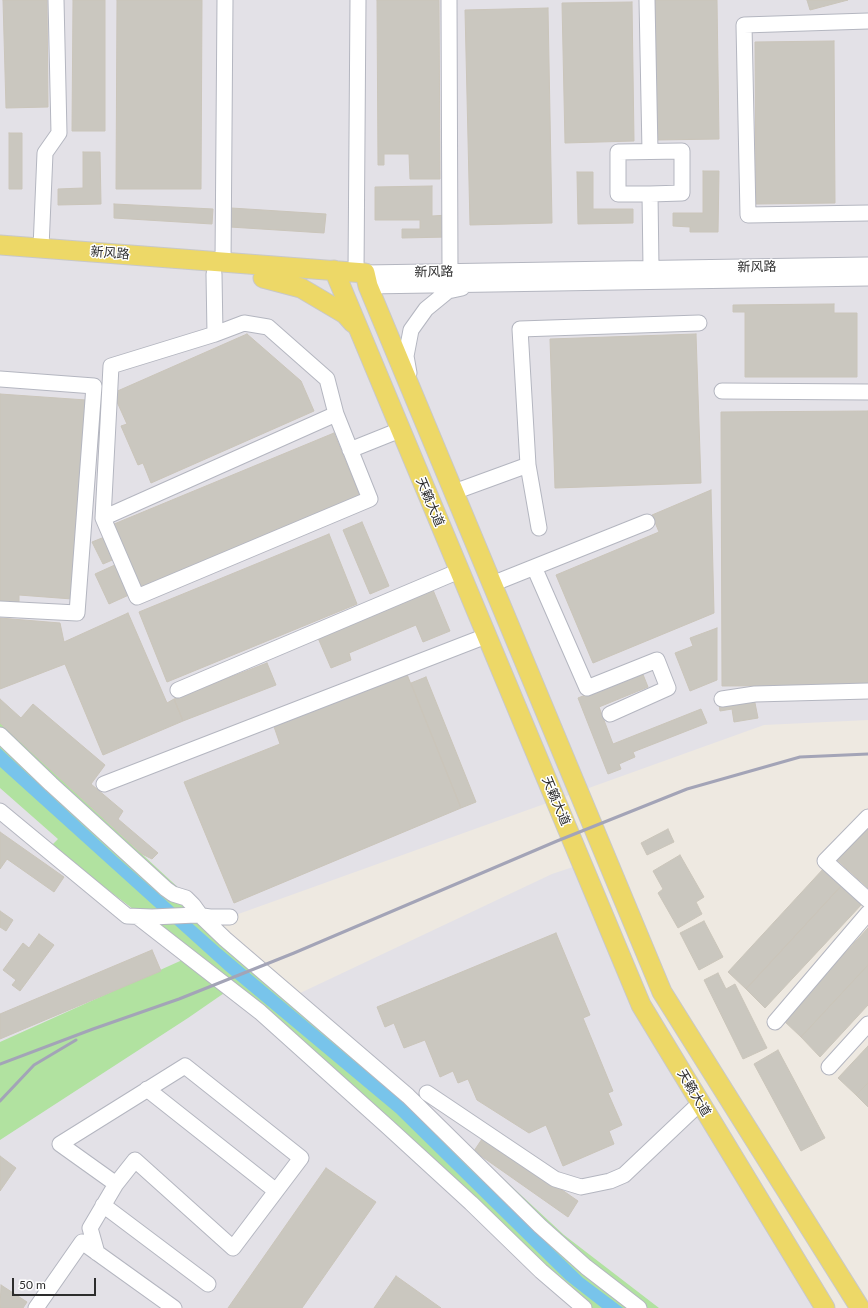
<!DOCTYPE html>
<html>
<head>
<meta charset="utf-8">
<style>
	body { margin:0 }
	#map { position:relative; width:868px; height:1308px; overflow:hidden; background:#eee9e1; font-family:Lato,sans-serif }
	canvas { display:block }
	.scale { position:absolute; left:12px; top:1278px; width:84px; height:18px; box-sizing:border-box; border:2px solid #2d2d2d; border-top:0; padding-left:5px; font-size:12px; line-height:14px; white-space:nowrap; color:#2d2d2d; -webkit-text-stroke:3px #fff; paint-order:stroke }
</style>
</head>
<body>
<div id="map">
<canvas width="868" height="1308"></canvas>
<div class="scale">50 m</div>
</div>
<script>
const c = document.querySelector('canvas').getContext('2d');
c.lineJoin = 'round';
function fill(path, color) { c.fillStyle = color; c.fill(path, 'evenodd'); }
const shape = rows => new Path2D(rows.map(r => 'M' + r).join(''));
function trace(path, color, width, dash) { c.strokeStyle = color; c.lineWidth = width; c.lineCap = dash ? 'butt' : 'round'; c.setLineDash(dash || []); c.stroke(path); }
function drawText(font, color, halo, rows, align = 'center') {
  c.font = font + ' Lato,"Noto Sans SC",sans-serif'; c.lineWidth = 3; c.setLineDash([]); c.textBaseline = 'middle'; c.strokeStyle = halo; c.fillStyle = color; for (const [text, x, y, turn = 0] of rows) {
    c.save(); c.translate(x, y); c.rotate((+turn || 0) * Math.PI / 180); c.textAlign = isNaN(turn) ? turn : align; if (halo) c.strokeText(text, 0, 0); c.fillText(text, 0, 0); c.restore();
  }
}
fill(shape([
	[0,0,868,0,868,720,764,725,230,917,210,917,260,1012,552,874,582,864,641,1005,825,1308,0,1308]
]), '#e3e1e7');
fill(shape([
	[0,723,210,917,412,1094,564,1235,659,1308,584,1308,211,969,51,846,58,839,0,788],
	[189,957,230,989,188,1018,0,1140,0,1042]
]), '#b1e2a0');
fill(shape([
	[0,748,117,857,221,949,404,1103,468,1167,583,1278,623,1308,602,1308,566,1280,396,1113,226,971,0,767]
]), '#78c4eb');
const building = shape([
	[3,0,47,0,48,107,6,108,3,0],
	[73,0,105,0,105,131,72,131,73,0],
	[117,0,202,0,201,189,116,189,117,0],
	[377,0,439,0,440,179,410,179,409,154,384,154,384,165,378,165,377,0],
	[655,0,717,0,719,139,657,140,655,0],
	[807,0,848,0,810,10,807,0],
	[632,2,634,141,565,143,562,3,632,2],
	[548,8,552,223,470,225,465,10,548,8],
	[834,41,835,203,756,204,755,42,834,41],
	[9,133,22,133,22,189,9,189,9,133],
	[83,152,100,152,101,204,58,205,58,189,83,188,83,152],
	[703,171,719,171,718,232,690,232,690,227,673,226,673,213,703,213,703,171],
	[577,172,593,172,593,209,633,209,633,223,578,224,577,172],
	[432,186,432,216,448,215,448,237,402,238,402,229,420,229,420,220,375,220,375,187,432,186],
	[114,204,213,209,212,224,114,218,114,204],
	[231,208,326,214,324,233,230,227,231,208],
	[834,304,834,313,857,313,857,377,745,377,745,312,733,312,733,305,834,304],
	[247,334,301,381,314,411,151,483,143,463,138,465,121,426,127,424,113,393,247,334],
	[696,334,701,483,555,488,550,339,696,334],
	[0,394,86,400,72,599,19,595,19,604,0,603,0,394],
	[868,411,868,685,722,686,721,412,868,411],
	[334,433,361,499,141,591,114,524,334,433],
	[711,490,714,613,593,663,556,575,659,532,652,515,711,490],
	[362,522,389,586,370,594,343,530,362,522],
	[329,534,357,604,167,682,139,612,329,534],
	[107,536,117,558,103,564,92,542,107,536],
	[117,564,131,594,109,604,95,574,117,564],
	[433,590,450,631,423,642,416,625,349,653,351,660,331,668,318,638,433,590],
	[128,613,167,703,174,699,183,721,103,755,65,664,0,689,0,618,60,623,64,642,128,613],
	[717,628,717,680,690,691,675,653,693,646,690,638,717,628],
	[402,662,461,808,234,903,184,782,280,744,270,715,402,662],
	[267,663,276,685,183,721,174,699,267,663],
	[642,672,648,687,599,707,613,744,701,709,707,723,633,752,635,757,619,764,621,769,608,774,578,698,642,672],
	[426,677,476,802,461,808,411,683,426,677],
	[754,698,758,718,734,722,732,709,720,711,719,704,754,698],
	[0,699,21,718,33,704,105,765,91,784,123,811,118,819,158,853,152,859,142,854,0,723,0,699],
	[868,823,868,888,836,859,868,823],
	[668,829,674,842,647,855,641,843,668,829],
	[0,832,64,877,54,892,7,859,0,869,0,832],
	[680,855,704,897,696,902,702,914,678,928,658,893,663,889,653,871,680,855],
	[824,868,842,885,746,989,728,972,824,868],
	[842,885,863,903,765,1008,746,989,842,885],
	[0,911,13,920,6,931,0,927,0,911],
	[704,921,723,957,699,970,680,933,704,921],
	[868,928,868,965,801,1037,783,1020,868,928],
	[556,933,590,1015,583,1018,613,1091,608,1093,622,1125,609,1131,614,1144,563,1166,546,1125,529,1133,477,1100,468,1079,458,1083,453,1071,440,1077,425,1040,404,1048,394,1023,385,1027,377,1007,556,933],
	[39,934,54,945,20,991,12,985,16,980,3,970,23,943,29,948,39,934],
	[152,950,161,971,0,1039,0,1014,152,950],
	[868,965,868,1005,820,1057,801,1037,868,965],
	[718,973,726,989,735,984,767,1048,743,1059,704,980,718,973],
	[868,1046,868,1083,856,1095,838,1078,868,1046],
	[778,1050,825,1138,801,1151,754,1064,778,1050],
	[868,1083,868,1107,856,1095,868,1083],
	[484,1136,578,1201,568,1217,474,1151,484,1136],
	[0,1156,16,1168,0,1191,0,1156],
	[326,1168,376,1202,302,1308,228,1308,326,1168],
	[396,1276,441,1308,374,1308,396,1276],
	[1,1285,27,1302,23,1308,0,1308,1,1285]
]);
fill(building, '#cac7bf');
trace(building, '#cac5ba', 1);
const minor = shape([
	[449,0,450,271],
	[647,0,650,151],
	[868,21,744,25,748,215,868,213],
	[650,194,618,194,618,152,682,151,682,193,650,194,651,268],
	[41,248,45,153,59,133,56,0],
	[223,262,225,0],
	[356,272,358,0],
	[365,273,868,265],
	[368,286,868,278],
	[215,334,244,323,268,327,327,379,336,414],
	[409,373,406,356,411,330,426,309,448,291,462,288],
	[0,379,94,386,77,613,0,609],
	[722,391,868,392],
	[350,450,400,430],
	[528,465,520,329,699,323],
	[454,492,528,465,539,528],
	[103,518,336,414,370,499,137,597,103,518,111,366,215,334,214,274],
	[534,567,587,688,657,660,668,688,610,714],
	[492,584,647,522],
	[178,690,459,571],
	[722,699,755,694,868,691],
	[0,735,51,784,166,889,173,894,186,898,193,905,201,916,225,939,408,1096,540,1226,586,1267,639,1308],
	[104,784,486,636],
	[0,811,127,916,152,917,196,915,210,917,230,917],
	[868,817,825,861,868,900],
	[138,917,260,1012,388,1127,471,1203,541,1271,584,1308],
	[775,1022,868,913],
	[829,1067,868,1024],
	[147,1089,276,1191],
	[427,1093,555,1179,581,1187,610,1181,624,1175,700,1103],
	[103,1205,208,1284],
	[97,1253,90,1228,116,1184,60,1144,185,1066,301,1158,233,1248,135,1160,116,1184],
	[36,1308,82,1242,174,1308]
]);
const major = shape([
	[0,245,365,273,368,286,662,992,860,1308],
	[334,270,641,1005,825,1308],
	[263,278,301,288,345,314,353,323]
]);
trace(minor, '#b4b6c0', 17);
trace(major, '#c8c8c8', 21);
trace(minor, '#fff', 15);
trace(major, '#edd867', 19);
trace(shape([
	[0,1064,93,1029,179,999,294,953,557,841,687,789,800,757,868,754],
	[0,1101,34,1065,76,1040]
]), '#a3a4b7', 3);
drawText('13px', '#2d2d2d', '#fff', [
	["新风路",110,253,4],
	["新风路",757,267,-1],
	["新风路",434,272,-1],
	["天籁大道",430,502,67],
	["天籁大道",556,801,67],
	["天籁大道",694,1093,59]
]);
</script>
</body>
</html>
